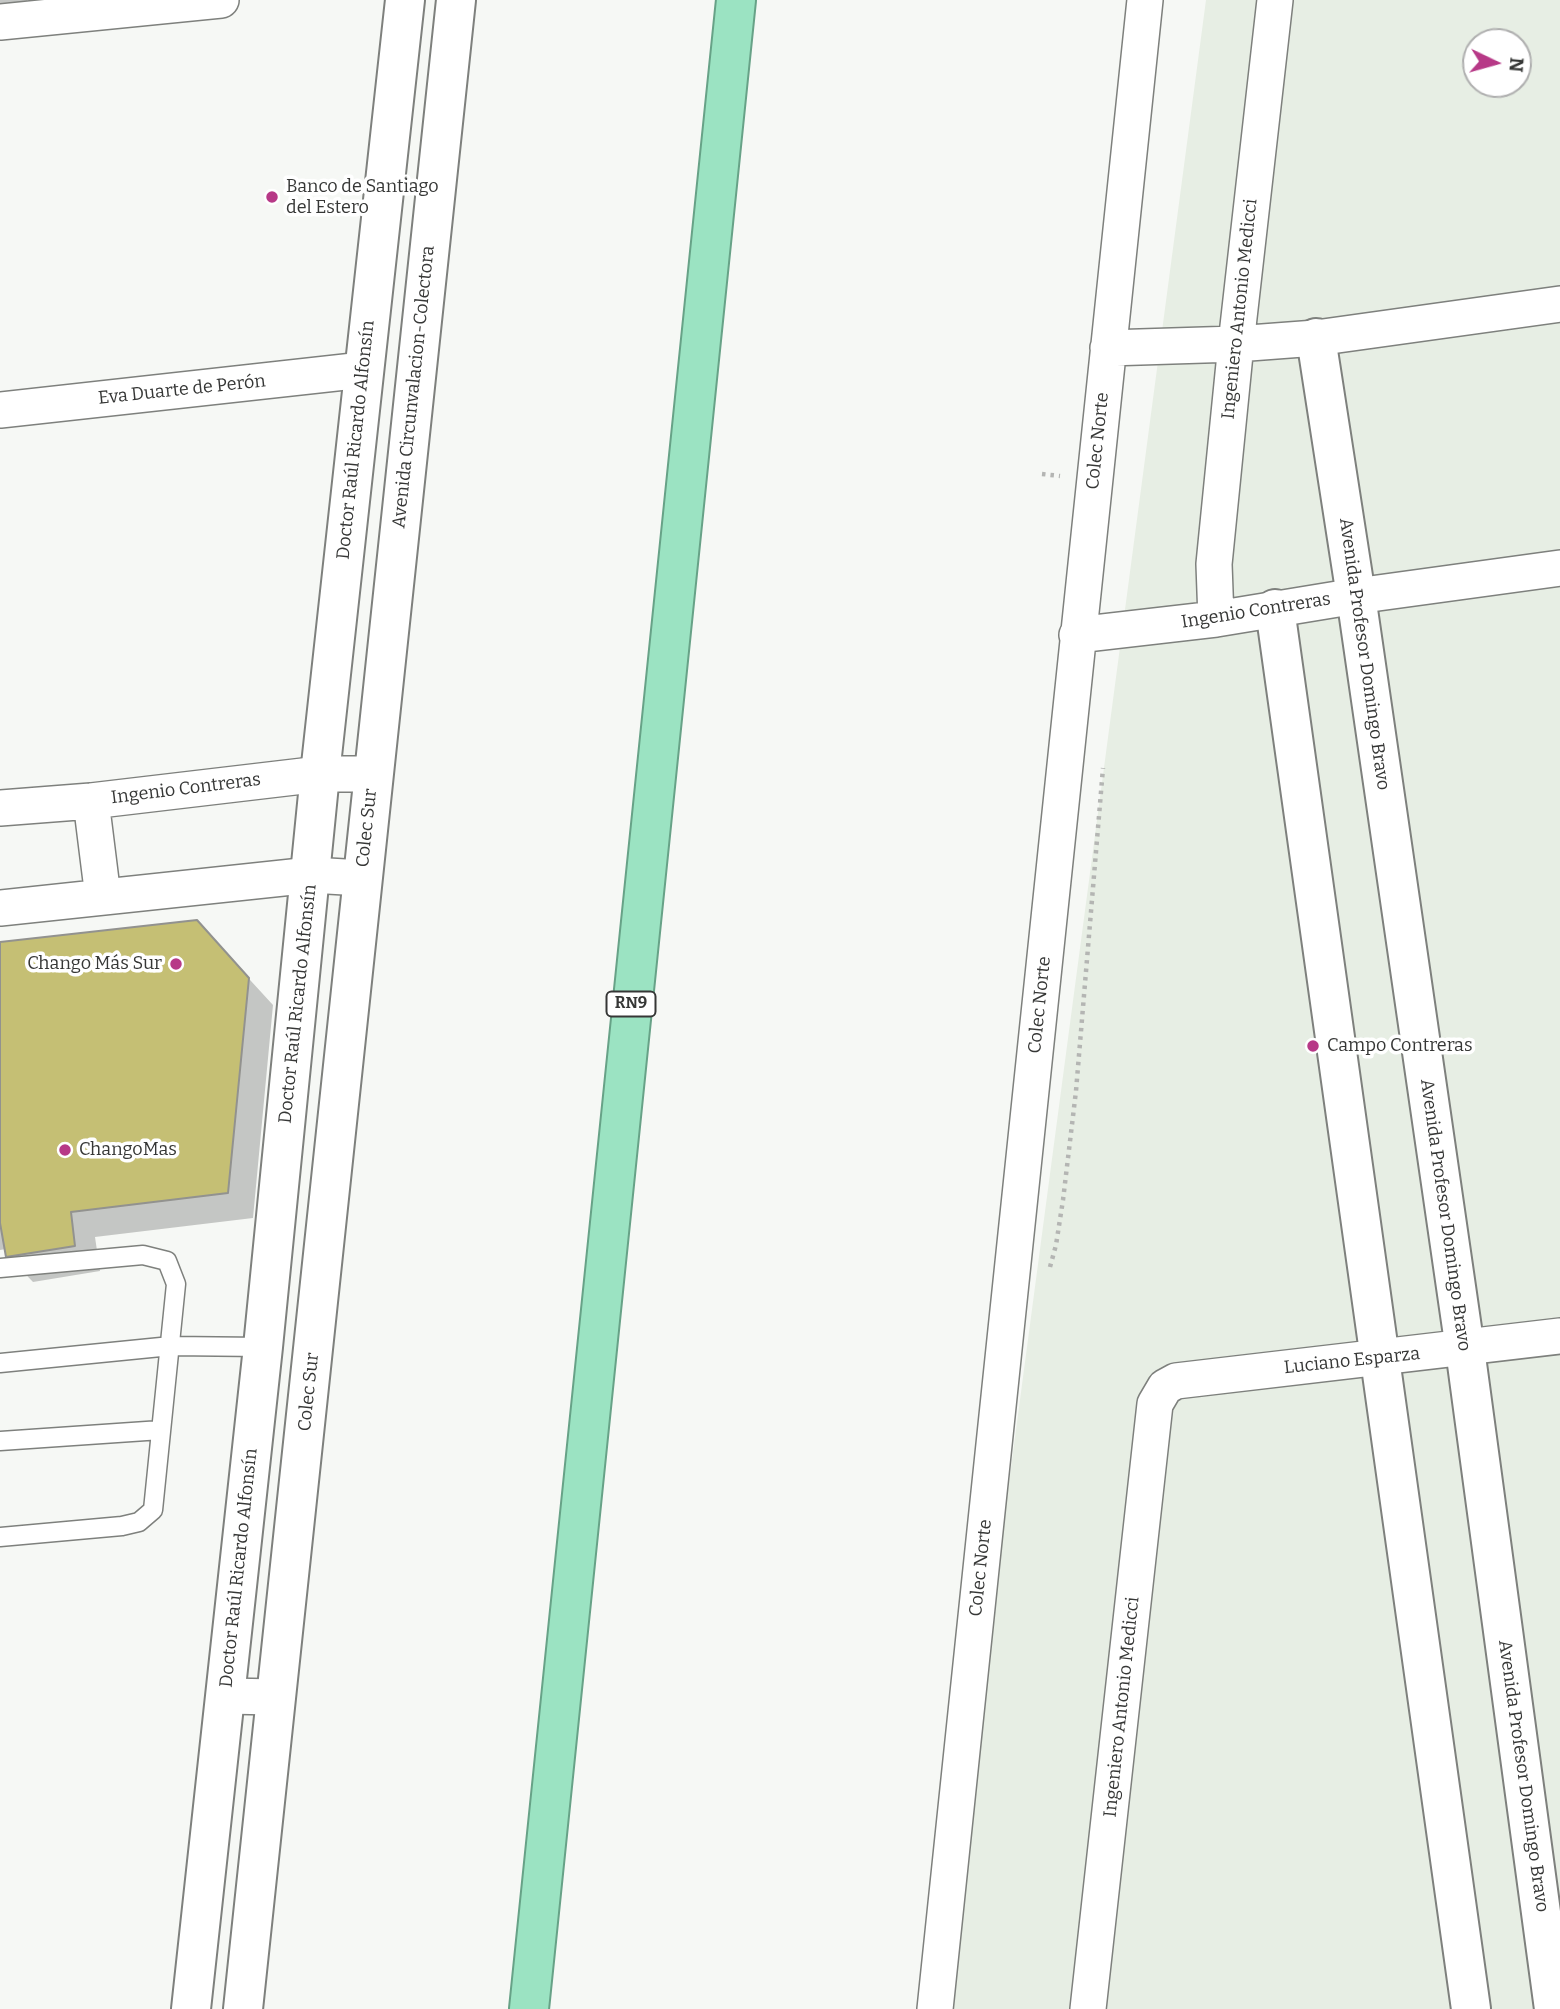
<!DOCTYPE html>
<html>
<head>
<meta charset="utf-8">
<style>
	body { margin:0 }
	#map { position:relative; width:1560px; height:2009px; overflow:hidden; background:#f6f8f5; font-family:Bitter,serif }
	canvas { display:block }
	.north { position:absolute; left:1462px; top:28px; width:70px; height:70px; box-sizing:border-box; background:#fff; border:2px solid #afafaf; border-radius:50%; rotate:95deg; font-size:19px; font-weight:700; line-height:28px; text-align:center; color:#363736 }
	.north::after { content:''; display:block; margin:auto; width:24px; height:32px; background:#b73987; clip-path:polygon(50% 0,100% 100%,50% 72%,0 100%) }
</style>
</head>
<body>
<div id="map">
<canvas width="1560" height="2009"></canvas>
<div class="north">N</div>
</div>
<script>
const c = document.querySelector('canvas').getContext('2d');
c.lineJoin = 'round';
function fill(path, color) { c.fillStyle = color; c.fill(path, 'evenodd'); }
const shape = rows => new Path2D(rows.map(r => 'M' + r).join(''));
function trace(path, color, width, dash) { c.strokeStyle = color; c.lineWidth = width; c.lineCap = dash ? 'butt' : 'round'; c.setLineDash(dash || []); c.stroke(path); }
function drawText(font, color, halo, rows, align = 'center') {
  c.font = font + ' Bitter,serif'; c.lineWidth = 7; c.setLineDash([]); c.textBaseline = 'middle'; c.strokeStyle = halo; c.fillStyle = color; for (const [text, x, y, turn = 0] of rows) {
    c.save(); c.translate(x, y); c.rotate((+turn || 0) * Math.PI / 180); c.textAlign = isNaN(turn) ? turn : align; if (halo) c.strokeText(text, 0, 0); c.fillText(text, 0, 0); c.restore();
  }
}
fill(shape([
	[1206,0,1560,0,1560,2009,939,2009],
	[1476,42,1518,42,1518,84,1476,84]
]), '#e7eee4');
fill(shape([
	[0,0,27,0,28,6,0,9],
	[196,921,273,1005,253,1218,95,1237,100,1271,33,1282,8,1256,6,1249,0,1250,0,944]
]), '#0003');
const building = shape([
	[197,920,249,978,228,1193,71,1212,75,1246,6,1257,0,1223,0,942,197,920]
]);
fill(building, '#c5bf74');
trace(building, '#92928f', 2);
const service = shape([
	[0,1268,143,1255,167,1261,176,1284,153,1510,139,1522,122,1526,0,1537],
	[0,1363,171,1346,263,1347],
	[0,1441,161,1430]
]);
const minor = shape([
	[0,22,221,0],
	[1108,348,1236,344,1316,338,1560,304],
	[0,410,363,370],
	[1216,619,1214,564,1236,344,1275,0],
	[1077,635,1216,619,1356,596,1560,568],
	[91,801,103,897],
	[0,808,91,801,320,774,373,774],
	[0,908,311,875,362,878],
	[225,1696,277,1697],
	[935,2009,1145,0],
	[1088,2009,1155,1404,1165,1387,1176,1381,1560,1336]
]);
const tertiary = shape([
	[1316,338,1356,596,1465,1349,1554,2009],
	[1275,609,1471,2009],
	[191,2009,263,1347,320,774,405,0],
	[243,2009,456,0]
]);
const trunk = shape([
	[529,2009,736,0]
]);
trace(service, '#7e807d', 21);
trace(minor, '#7e807d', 38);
trace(tertiary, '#7e807d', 42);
trace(trunk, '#67a287', 42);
trace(shape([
	[1042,474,1060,476],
	[1050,1267,1056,1245,1063,1200,1076,1091,1103,768]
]), '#b4b5b3', 4.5, [3.5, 5]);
trace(service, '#fff', 18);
trace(minor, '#fff', 35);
trace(tertiary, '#fff', 38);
trace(trunk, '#9be3c2', 38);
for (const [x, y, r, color] of [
	[272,197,7,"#b73987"],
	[176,964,7,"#b73987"],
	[1313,1046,7,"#b73987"],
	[65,1150,7,"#b73987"]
]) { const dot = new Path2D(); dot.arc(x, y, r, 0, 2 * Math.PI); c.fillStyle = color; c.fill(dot); trace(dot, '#fff', 2.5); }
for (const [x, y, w] of [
	[631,1004,49]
]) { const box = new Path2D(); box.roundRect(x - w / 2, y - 12.5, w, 25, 5); c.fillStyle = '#fff'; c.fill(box); trace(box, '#363736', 2); }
drawText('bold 16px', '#363736', null, [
	["RN9",631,1004]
]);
drawText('18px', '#363736', '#fff', [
	["Banco de Santiago",286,187],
	["del Estero",286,208],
	["Chango Más Sur",162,964,"right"],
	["Campo Contreras",1327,1046],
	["ChangoMas",79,1150]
], 'left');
drawText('18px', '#363736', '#fff', [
	["Ingeniero Antonio Medicci",1240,309,-84],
	["Avenida Circunvalacion-Colectora",414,387,-84],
	["Eva Duarte de Perón",182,390,-6],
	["Doctor Raúl Ricardo Alfonsín",356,440,-84],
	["Colec Norte",1098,441,-84],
	["Ingenio Contreras",1256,611,-9],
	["Avenida Profesor Domingo Bravo",1364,654,82],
	["Ingenio Contreras",186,789,-7],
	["Colec Sur",367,828,-84],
	["Doctor Raúl Ricardo Alfonsín",298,1004,-84],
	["Colec Norte",1040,1005,-84],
	["Avenida Profesor Domingo Bravo",1445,1215,82],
	["Luciano Esparza",1352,1361,-6],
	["Colec Sur",309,1392,-84],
	["Doctor Raúl Ricardo Alfonsín",239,1568,-84],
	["Colec Norte",981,1568,-84],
	["Ingeniero Antonio Medicci",1122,1707,-84],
	["Avenida Profesor Domingo Bravo",1523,1776,82]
]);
</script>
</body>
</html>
